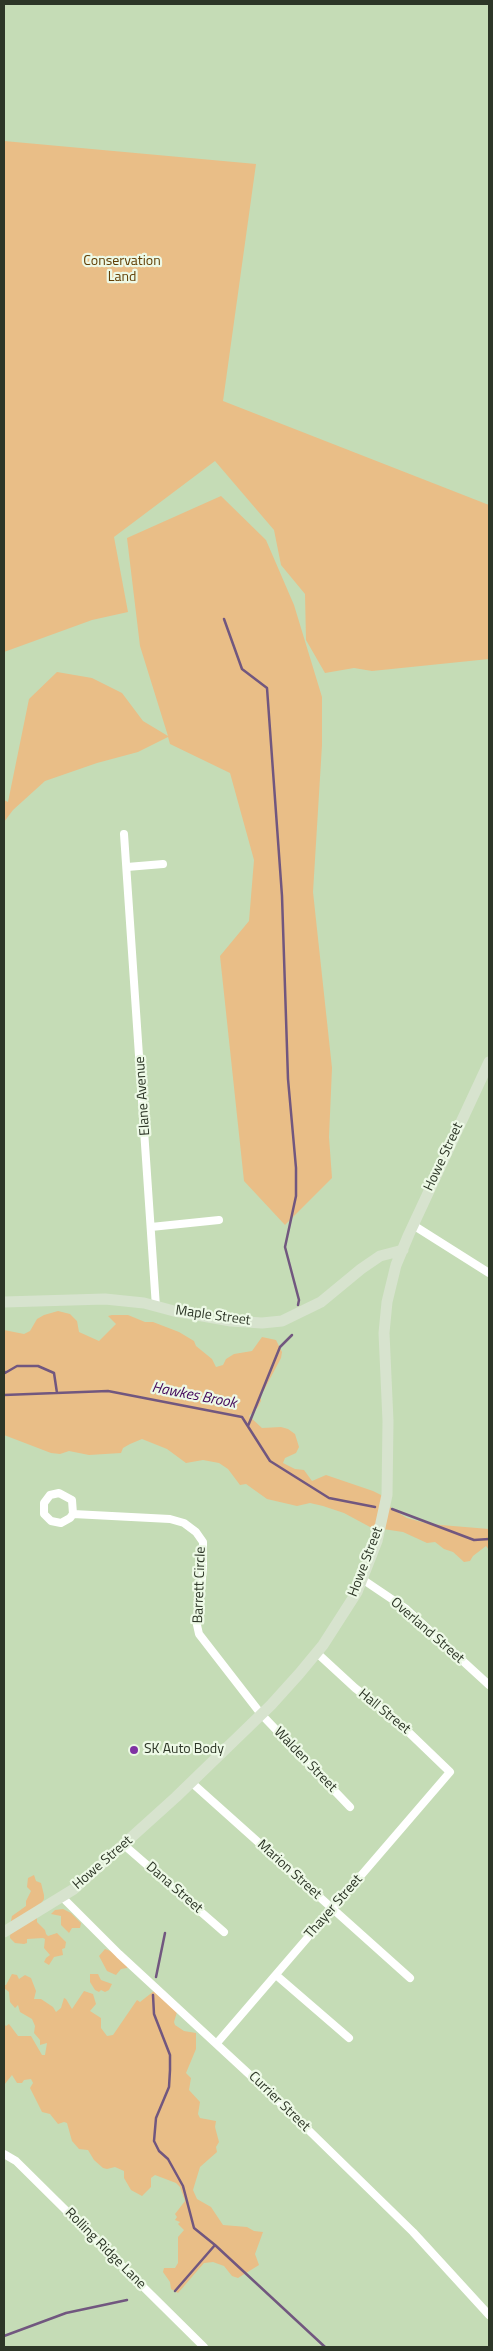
<!DOCTYPE html>
<html>
<head>
<meta charset="utf-8">
<style>
	body { margin:0 }
	#map { position:relative; width:493px; height:2351px; overflow:hidden; background:#c5dcb6; font-family:"Titillium Web",sans-serif }
	canvas { display:block }
	.frame { position:absolute; inset:0; border:5px solid #2d3627; pointer-events:none }
</style>
</head>
<body>
<div id="map">
<canvas width="493" height="2351"></canvas>
<div class="frame"></div>
</div>
<script>
const c = document.querySelector('canvas').getContext('2d');
c.lineJoin = 'round';
function fill(path, color) { c.fillStyle = color; c.fill(path, 'evenodd'); }
const shape = rows => new Path2D(rows.map(r => 'M' + r).join(''));
function trace(path, color, width, dash) { c.strokeStyle = color; c.lineWidth = width; c.lineCap = dash ? 'butt' : 'round'; c.setLineDash(dash || []); c.stroke(path); }
function drawText(font, color, halo, rows, align = 'center') {
  c.font = font + ' "Titillium Web",sans-serif'; c.lineWidth = 4.5; c.setLineDash([]); c.textBaseline = 'middle'; c.strokeStyle = halo; c.fillStyle = color; for (const [text, x, y, turn = 0] of rows) {
    c.save(); c.translate(x, y); c.rotate((+turn || 0) * Math.PI / 180); c.textAlign = isNaN(turn) ? turn : align; if (halo) c.strokeText(text, 0, 0); c.fillText(text, 0, 0); c.restore();
  }
}
fill(shape([
	[4,141,256,164,223,401,489,505,489,659,372,671,354,668,325,673,306,640,305,594,281,565,274,530,215,461,114,537,128,612,92,620,4,652],
	[221,496,266,540,294,605,322,697,322,745,313,892,332,1068,329,1137,332,1178,285,1225,244,1181,220,956,249,921,254,860,230,773,170,744,168,737,138,752,97,763,45,781,13,810,4,822,4,800,8,802,29,699,57,672,92,678,122,693,143,721,168,736,140,646,127,538],
	[58,1311,70,1314,77,1321,79,1332,99,1341,116,1324,108,1316,112,1315,128,1315,145,1322,153,1322,179,1332,194,1341,196,1346,212,1359,216,1367,223,1365,226,1359,234,1354,252,1351,262,1337,276,1340,282,1352,281,1358,264,1390,260,1394,261,1401,258,1407,249,1416,262,1428,281,1427,288,1429,295,1434,299,1447,296,1453,285,1458,283,1463,295,1469,304,1470,312,1481,326,1475,373,1491,381,1495,392,1509,407,1518,429,1524,489,1529,489,1550,486,1546,473,1556,470,1561,464,1562,453,1552,444,1549,435,1542,427,1543,403,1532,370,1527,344,1513,323,1506,310,1503,297,1506,267,1499,246,1484,240,1485,228,1469,219,1463,203,1460,186,1463,167,1449,142,1439,130,1444,123,1448,121,1453,89,1455,69,1451,60,1454,51,1453,4,1435,4,1330,24,1334,30,1331,37,1319,44,1315],
	[34,1875,36,1881,41,1883,44,1895,44,1899,37,1910,37,1922,45,1930,46,1934,48,1936,57,1933,66,1942,65,1948,62,1949,63,1955,54,1957,49,1965,44,1962,46,1958,50,1955,44,1948,45,1939,43,1938,27,1939,27,1943,24,1944,15,1943,10,1938,11,1921,12,1916,26,1906,26,1901,31,1891,27,1887,28,1878],
	[55,1910,63,1909,71,1913,81,1923,80,1928,72,1928,69,1933,61,1925,61,1916,51,1914],
	[105,1949,113,1952,128,1966,127,1968,121,1969,116,1975,107,1971,99,1956],
	[12,1974,17,1975,19,1979,25,1975,31,1978,36,1991,34,1999,41,1999,53,2007,56,2012,61,2008,64,1998,66,1999,72,2009,84,1991,93,1994,96,2004,90,2011,101,2018,101,2028,107,2036,113,2035,137,2000,140,2002,154,1991,177,2012,174,2022,175,2025,184,2031,196,2033,196,2049,186,2073,191,2078,189,2090,200,2102,198,2114,200,2118,216,2121,215,2127,219,2142,216,2147,217,2152,200,2167,193,2190,197,2199,211,2207,223,2225,247,2227,254,2231,263,2232,255,2254,259,2265,238,2278,232,2276,224,2266,213,2262,204,2263,178,2293,171,2289,170,2282,163,2272,164,2268,175,2268,178,2263,178,2237,184,2230,178,2224,180,2222,175,2220,177,2217,175,2214,185,2201,180,2187,176,2183,155,2175,151,2178,151,2187,142,2196,131,2190,124,2178,124,2171,115,2167,107,2169,103,2168,94,2160,88,2150,79,2149,72,2141,67,2123,64,2122,58,2124,50,2114,42,2112,30,2088,33,2083,31,2079,24,2080,22,2083,17,2083,12,2075,4,2085,4,2024,6,2026,9,2024,18,2036,31,2036,42,2055,45,2055,47,2043,40,2045,40,2040,34,2033,35,2026,32,2019,20,2012,18,2005,15,2008,10,2002,9,1992,4,1988,4,1985,6,1985],
	[90,1974,98,1974,101,1980,112,1984,109,1990,105,1992,101,1990,99,1992,95,1990,90,1982]
]), '#e9be87');
trace(shape([
	[224,619,242,669,267,688,282,896,288,1079,296,1168,296,1196,285,1247,299,1300,298,1305],
	[4,1371,5,1373,17,1366,38,1366,54,1373,57,1393],
	[4,1395,108,1391,242,1417,270,1461,329,1498,375,1507],
	[248,1426,280,1347,292,1335],
	[392,1509,474,1540,489,1539],
	[156,1977,165,1933],
	[153,1995,154,2014,170,2055,170,2070,169,2087,156,2118,154,2141,159,2151,168,2159,183,2186,194,2228,215,2245],
	[175,2291,215,2245,325,2347],
	[4,2336,66,2313,127,2300]
]), '#71577f', 2.5);
trace(shape([
	[124,834,156,1307],
	[127,867,163,864],
	[413,1225,489,1273],
	[151,1227,219,1220],
	[73,1514,70,1518,61,1523,51,1521,44,1514,44,1503,50,1495,59,1493,72,1500,73,1514,170,1519,184,1523,196,1532,203,1542,203,1568,197,1625,199,1634,261,1714,350,1807],
	[362,1579,405,1608,489,1685],
	[191,1782,410,1978],
	[124,1845,224,1932],
	[62,1897,119,1954,290,2112,413,2232,489,2315],
	[276,1975,349,2038],
	[217,2043,450,1772,397,1721,355,1688,317,1653],
	[4,2154,16,2161,204,2347]
]), '#fff', 8);
trace(shape([
	[4,1302,105,1299,144,1303,174,1311,231,1321,262,1323,282,1321,321,1302,361,1269,380,1256,403,1250],
	[4,1932,74,1889,176,1797,271,1705,299,1674,323,1645,357,1592,377,1541,387,1495,388,1421,384,1333,387,1302,396,1265,409,1234,489,1062]
]), '#d7e3ce', 11);
for (const [x, y, r, color] of [
	[134,1750,5,"#7f32a3"]
]) { const dot = new Path2D(); dot.arc(x, y, r, 0, 2 * Math.PI); c.fillStyle = color; c.fill(dot); trace(dot, '#edf9e6', 2); }
drawText('14px', '#603d03', '#edf9e6', [
	["Conservation",122,262],
	["Land",122,278]
]);
drawText('14px', '#2d3627', '#edf9e6', [
	["Elane Avenue",143,1096,-94],
	["Howe Street",444,1157,-65],
	["Maple Street",213,1316,8],
	["Howe Street",366,1562,-69],
	["Barrett Circle",200,1585,-88],
	["Overland Street",427,1631,41],
	["Hall Street",384,1712,39],
	["Walden Street",305,1760,46],
	["Howe Street",103,1863,-41],
	["Marion Street",289,1870,42],
	["Dana Street",174,1888,41],
	["Thayer Street",334,1907,-49],
	["Currier Street",279,2102,44],
	["Rolling Ridge Lane",105,2249,45]
]);
drawText('14px', '#2d3627', '#edf9e6', [
	["SK Auto Body",144,1750]
], 'left');
drawText('italic 15px', '#44095c', '#edf9e6', [
	["Hawkes Brook",194,1396,11]
]);
</script>
</body>
</html>
